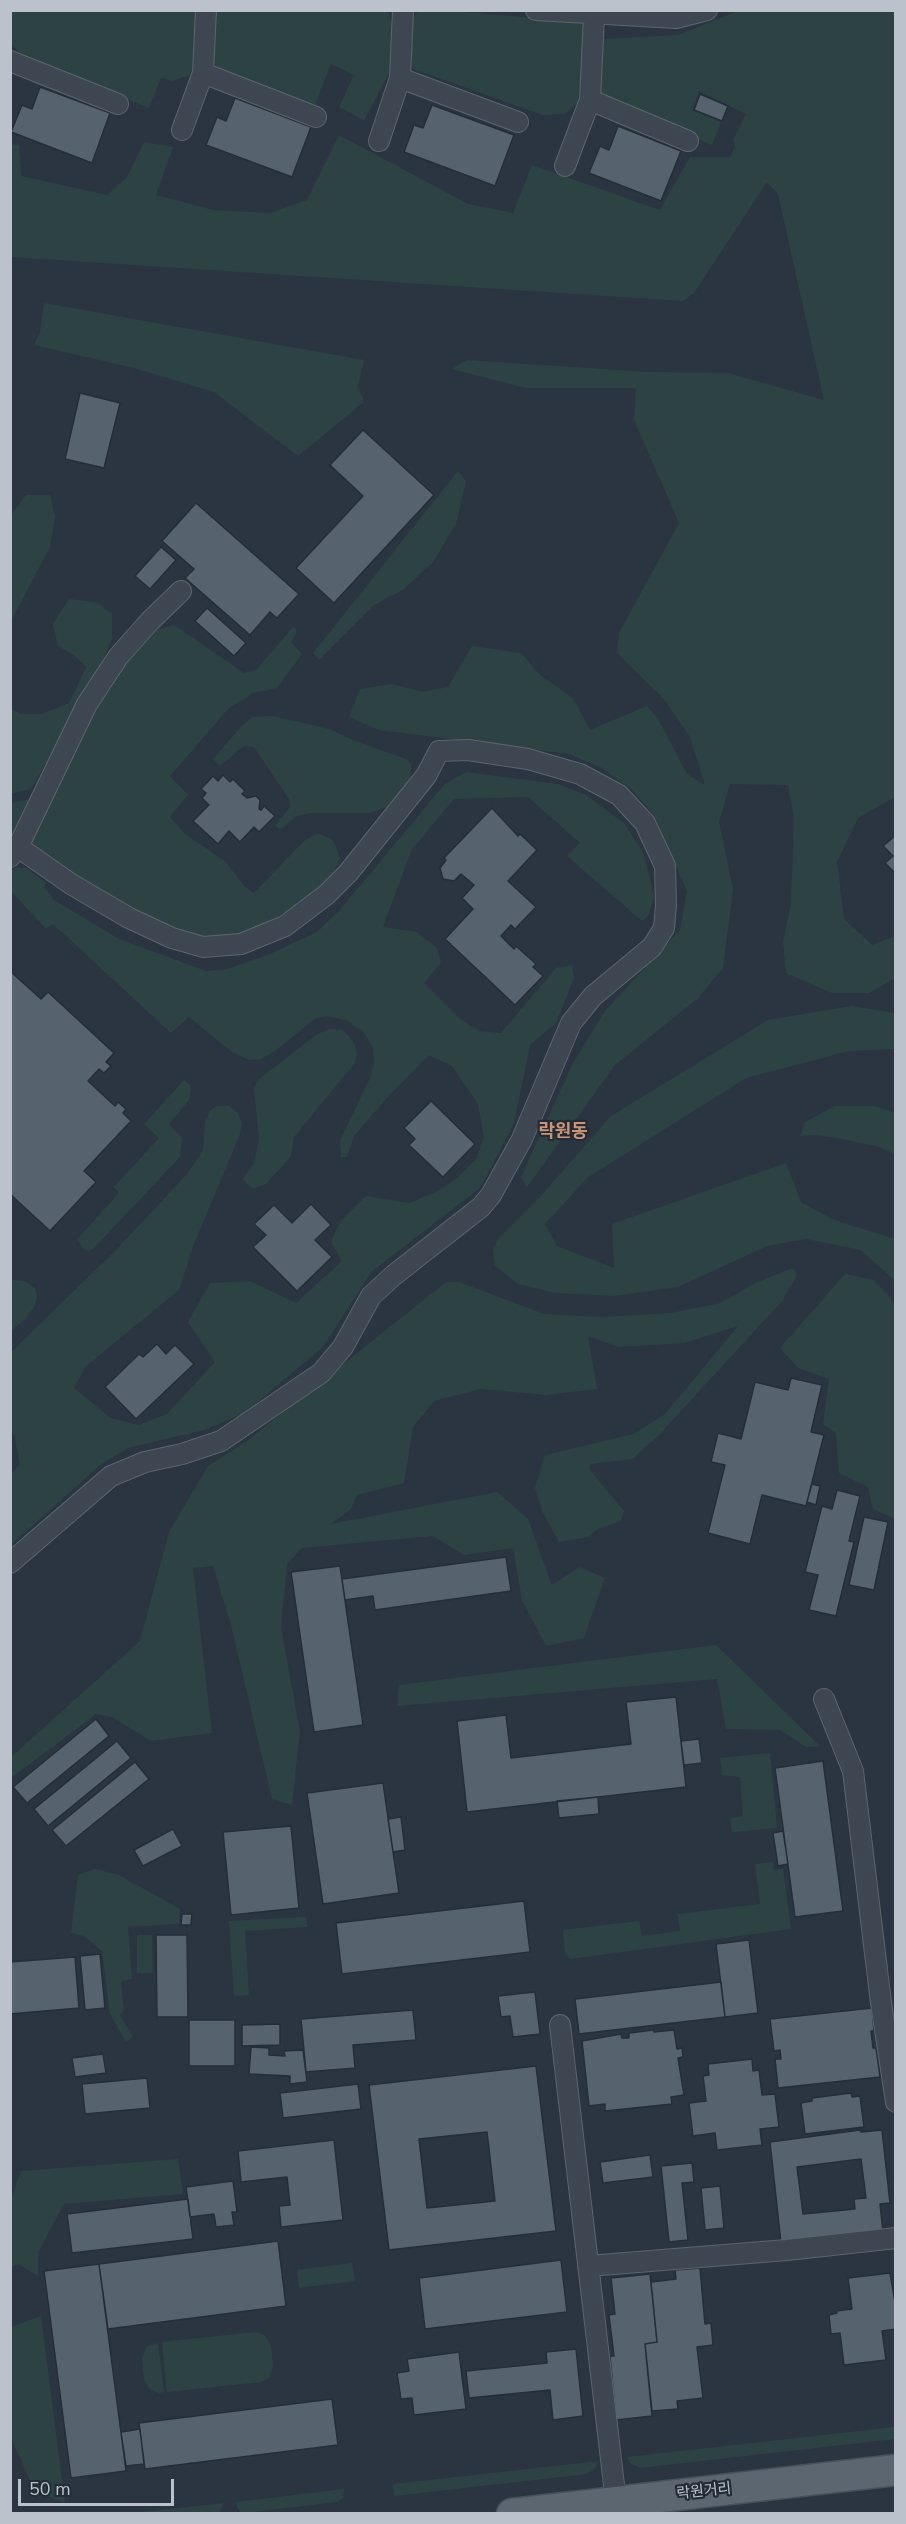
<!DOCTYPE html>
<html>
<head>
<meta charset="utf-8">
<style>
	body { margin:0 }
	#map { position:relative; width:906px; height:2524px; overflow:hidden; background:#2a3541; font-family:"Nunito Sans",sans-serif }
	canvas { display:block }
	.frame { position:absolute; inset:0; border:12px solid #bbc2cb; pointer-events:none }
	.scale { position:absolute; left:18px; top:2479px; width:156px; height:27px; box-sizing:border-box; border:3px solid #bbc2cb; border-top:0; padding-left:8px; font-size:18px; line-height:21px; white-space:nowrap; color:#bbc2cb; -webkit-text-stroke:4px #232c36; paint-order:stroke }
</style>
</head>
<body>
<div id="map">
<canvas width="906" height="2524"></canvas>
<div class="frame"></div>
<div class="scale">50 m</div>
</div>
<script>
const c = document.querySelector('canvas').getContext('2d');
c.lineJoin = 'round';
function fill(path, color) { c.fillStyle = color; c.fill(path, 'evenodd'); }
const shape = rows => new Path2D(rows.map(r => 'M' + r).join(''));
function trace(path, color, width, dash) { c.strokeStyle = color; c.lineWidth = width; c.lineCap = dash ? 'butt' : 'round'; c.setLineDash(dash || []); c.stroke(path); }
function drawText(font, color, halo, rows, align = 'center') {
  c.font = font + ' "Nunito Sans","Noto Sans KR",sans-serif'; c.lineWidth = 4.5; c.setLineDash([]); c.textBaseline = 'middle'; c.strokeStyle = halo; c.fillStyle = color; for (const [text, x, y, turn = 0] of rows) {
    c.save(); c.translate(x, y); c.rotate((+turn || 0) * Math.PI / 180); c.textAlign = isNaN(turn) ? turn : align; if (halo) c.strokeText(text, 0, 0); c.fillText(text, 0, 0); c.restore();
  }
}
fill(shape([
	[385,10,390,15,394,46,389,73,364,120,339,107,354,75,331,64,315,105,236,78,217,68,210,58,215,11],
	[10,11,197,11,200,28,192,74,173,81,161,78,149,108,21,55,12,44],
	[418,11,451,11,574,21,583,25,586,32,578,103,564,114,543,115,413,69,408,65,412,20],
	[738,11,895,11,895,797,858,818,837,862,844,919,872,945,895,936,895,978,869,993,832,993,786,973,783,942,791,904,794,819,788,785,730,784,719,822,733,889,723,968,697,999,615,1065,527,1187,521,1177,573,1063,605,1011,680,930,687,891,654,815,632,790,602,768,569,754,379,730,349,717,360,689,391,684,423,692,448,687,472,646,521,653,540,675,573,698,590,730,647,706,658,719,687,774,705,785,690,737,664,699,617,653,619,633,679,523,634,420,636,388,525,388,452,369,467,360,648,372,728,373,824,400,778,194,767,182,694,293,683,301,11,257,10,144,19,145,21,176,107,195,127,177,144,142,173,147,156,195,213,210,270,213,307,200,339,135,468,204,513,213,532,165,660,210,690,157,730,157,735,147,733,140,746,114,699,91,692,110,721,122,712,145,604,98,598,92,603,39,678,35],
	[44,303,364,360,358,386,364,402,298,456,214,392,134,368,34,345,40,332],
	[458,471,466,481,456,524,433,562,403,590,374,605,319,660,313,653],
	[26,495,50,495,55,517,50,547,11,621,11,515],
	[69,599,95,602,112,613,112,638,98,673,31,789,11,794,10,708,20,714,42,714,69,703,86,667,74,655,58,646,53,624],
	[174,625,244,673,257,669,294,626,297,632,291,642,302,654,277,688,253,693,229,708,170,776,188,795,170,817,185,834,226,862,245,887,254,893,304,841,318,833,333,840,340,858,333,873,319,889,289,910,252,931,224,939,195,936,159,922,91,888,34,851,29,840,56,783,110,683,157,630],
	[273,716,329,729,353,740,406,759,411,764,411,776,405,789,387,807,369,813,311,813,296,816,281,829,275,826,290,807,289,799,254,747,244,746,220,766,213,759,241,727,253,717],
	[466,772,558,784,586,795,625,824,644,854,654,897,648,916,642,921,567,856,580,843,528,797,454,799,411,851,383,927,417,932,437,948,441,963,424,983,458,1017,479,1031,501,1033,556,968,572,965,574,978,556,1023,530,1045,514,1123,480,1188,371,1272,323,1347,244,1413,204,1430,128,1448,101,1464,11,1545,11,1474,20,1464,14,1434,11,1431,11,1352,115,1251,188,1173,203,1150,205,1121,210,1111,216,1106,229,1106,237,1112,242,1122,240,1134,194,1244,179,1290,85,1367,74,1388,110,1418,139,1425,167,1414,215,1362,188,1322,210,1283,250,1281,296,1303,342,1261,331,1242,340,1222,366,1196,409,1203,436,1192,456,1179,477,1158,484,1136,478,1104,452,1066,429,1055,386,1099,354,1136,347,1157,341,1157,340,1141,370,1078,374,1062,373,1047,362,1030,345,1020,327,1016,314,1019,275,1051,261,1059,249,1060,232,1052,189,1017,171,1033,53,924,46,929,11,891,11,872,15,868,26,868,46,883,44,887,54,900,119,939,206,971,228,969,270,954,317,932,340,910,445,784],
	[30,799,17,831,11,841,11,803],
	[851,1006,895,1013,895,1049,849,1051,746,1078,587,1178,545,1224,557,1246,614,1268,612,1224,786,1163,801,1202,834,1220,895,1239,895,1281,861,1250,807,1239,767,1246,678,1287,614,1296,554,1293,518,1284,495,1266,493,1249,498,1239,539,1198,611,1116,768,1020],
	[330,1029,342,1030,349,1036,355,1045,357,1054,354,1064,294,1137,291,1156,266,1184,252,1189,243,1179,254,1163,259,1139,254,1089,258,1080,317,1034],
	[184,1080,191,1086,189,1100,169,1124,182,1138,180,1157,94,1248,90,1251,84,1250,78,1240,80,1236,119,1193,114,1187,159,1138,144,1124],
	[835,1106,875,1106,895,1113,895,1154,879,1147,843,1139,815,1135,800,1136,805,1122],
	[793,1268,797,1275,782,1301,659,1435,632,1459,590,1464,590,1470,624,1511,621,1521,597,1529,589,1537,559,1542,543,1513,535,1488,545,1455,634,1434,665,1414,738,1326,684,1343,619,1347,588,1336,597,1389,546,1395,481,1389,434,1401,413,1427,404,1483,357,1495,351,1509,331,1524,497,1492,528,1519,552,1585,579,1567,605,1578,584,1638,546,1646,522,1600,513,1548,464,1555,433,1536,302,1548,287,1564,281,1627,300,1732,292,1805,272,1799,231,1625,213,1566,193,1568,212,1733,151,1741,112,1717,96,1714,11,1778,10,1758,140,1641,169,1532,208,1466,247,1441,446,1282,459,1282,544,1314,601,1317,671,1313,721,1303,755,1283],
	[845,1274,873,1280,890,1297,895,1308,895,1519,873,1509,868,1487,839,1473,836,1433,823,1424,829,1379,798,1368,780,1348],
	[13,1280,25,1281,35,1288,37,1297,35,1306,25,1319,11,1331,11,1282],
	[716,1645,820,1746,806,1747,780,1730,726,1729,717,1679,397,1706,399,1685],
	[770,1753,777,1828,732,1832,730,1818,743,1816,740,1777,722,1775,720,1758],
	[773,1862,774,1870,783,1869,791,1929,578,1958,570,1959,565,1954,563,1930,639,1921,642,1936,680,1931,678,1914,760,1904,755,1864],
	[95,1869,119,1875,180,1909,179,1924,128,1927,132,1979,121,1981,124,2011,120,2015,133,2036,126,2042,110,2014,102,1951,84,1936,71,1933,78,1875],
	[306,1917,307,1927,245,1931,249,1995,234,1996,229,1921],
	[137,1935,152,1935,153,1973,137,1973],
	[178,2159,183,2194,64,2204,38,2252,38,2276,18,2264,11,2267,11,2200,21,2171],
	[352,2263,355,2281,299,2288,297,2270],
	[41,2316,65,2503,35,2491,11,2438,11,2327],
	[256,2332,264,2335,271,2345,273,2366,269,2378,261,2382,167,2392,162,2342],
	[158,2343,164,2392,159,2393,151,2390,144,2380,142,2359,146,2347],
	[895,2427,895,2439,640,2468,630,2463,627,2457],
	[599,2461,593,2470,587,2474,394,2496,393,2484],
	[344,2489,343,2498,337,2502,245,2513,241,2512,237,2507,236,2502],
	[224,2503,219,2513,132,2513]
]), '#2d4343');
const building = shape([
	[40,87,110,113,92,163,11,132,22,105,32,109,40,87],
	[700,94,728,106,722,121,694,110,700,94],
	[235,98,311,127,292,177,206,145,217,117,226,121,235,98],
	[432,105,514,135,495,186,404,152,414,125,423,128,432,105],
	[618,126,681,151,661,201,589,173,600,146,609,150,618,126],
	[80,393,120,403,104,468,65,459,80,393],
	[363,430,434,495,334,603,296,568,363,496,330,465,363,430],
	[196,503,299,594,277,618,270,612,250,635,185,578,194,569,162,541,196,503],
	[161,547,176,560,150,589,135,576,161,547],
	[207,608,246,643,234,656,195,621,207,608],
	[223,775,230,782,233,779,245,791,242,794,247,798,256,796,260,800,259,809,261,810,264,806,275,816,259,832,254,827,240,842,229,831,218,844,193,821,209,805,202,798,206,793,201,789,213,776,218,781,223,775],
	[492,808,518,836,520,834,537,850,508,881,536,907,515,929,511,925,501,936,514,949,516,946,536,964,533,967,543,976,515,1005,445,939,473,909,462,898,474,885,461,874,454,881,443,879,440,868,446,860,444,858,492,808],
	[896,835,896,874,885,863,893,856,883,846,896,835],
	[10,971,41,999,48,992,114,1053,106,1062,111,1066,104,1073,99,1069,88,1081,115,1106,118,1102,126,1109,123,1113,131,1121,84,1171,96,1182,50,1231,10,1194,10,971],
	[431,1101,475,1144,443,1177,409,1145,415,1139,404,1128,431,1101],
	[311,1204,331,1225,315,1240,332,1257,297,1291,253,1247,266,1235,254,1224,274,1205,292,1223,311,1204],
	[157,1344,166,1354,175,1345,194,1364,136,1419,105,1387,139,1354,143,1357,157,1344],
	[791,1378,822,1385,811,1432,824,1435,806,1506,762,1495,750,1544,708,1533,725,1465,711,1462,718,1433,741,1439,755,1382,788,1390,791,1378],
	[812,1484,820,1486,816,1505,807,1502,812,1484],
	[837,1490,860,1496,849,1541,854,1542,836,1616,809,1610,818,1575,805,1572,822,1506,832,1509,837,1490],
	[864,1517,888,1522,874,1590,849,1585,864,1517],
	[506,1557,511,1591,375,1610,373,1596,345,1600,342,1579,506,1557],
	[340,1566,363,1725,314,1732,291,1572,340,1566],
	[676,1697,686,1787,467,1812,457,1721,506,1715,511,1758,631,1744,626,1702,676,1697],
	[96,1719,109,1736,27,1803,13,1787,96,1719],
	[699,1739,702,1763,684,1765,681,1741,699,1739],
	[117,1741,131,1758,48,1826,34,1809,117,1741],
	[823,1761,843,1911,795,1917,775,1768,823,1761],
	[135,1762,149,1779,66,1846,52,1830,135,1762],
	[383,1783,399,1893,323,1904,307,1793,383,1783],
	[598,1797,599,1814,559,1818,557,1801,598,1797],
	[401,1817,405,1850,393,1852,388,1819,401,1817],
	[291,1826,299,1908,231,1915,223,1832,291,1826],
	[173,1829,182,1846,143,1866,134,1850,173,1829],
	[783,1831,788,1864,778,1866,773,1833,783,1831],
	[524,1901,530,1952,342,1974,336,1923,524,1901],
	[182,1914,192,1914,191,1925,181,1925,182,1914],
	[156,1935,187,1935,188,2017,157,2017,156,1935],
	[749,1940,758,2013,725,2017,716,1944,749,1940],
	[100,1954,105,2008,85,2010,80,1956,100,1954],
	[75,1957,79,2008,10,2014,10,1962,75,1957],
	[721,1982,725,2017,579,2034,575,1999,721,1982],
	[535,1992,540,2034,513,2037,510,2016,501,2017,498,1996,535,1992],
	[872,2008,874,2031,871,2031,873,2048,876,2048,880,2077,778,2088,775,2059,781,2059,780,2050,774,2051,770,2019,872,2008],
	[413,2010,416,2040,353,2045,355,2068,306,2072,301,2019,413,2010],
	[189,2020,235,2020,235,2066,189,2066,189,2020],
	[280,2024,280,2045,242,2046,242,2025,280,2024],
	[654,2030,654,2032,674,2030,677,2049,682,2048,683,2057,678,2058,684,2095,671,2097,672,2104,605,2111,605,2104,589,2106,582,2041,621,2034,622,2038,629,2038,629,2033,654,2030],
	[251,2047,269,2048,269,2055,285,2056,284,2051,303,2050,307,2082,290,2084,290,2076,249,2074,251,2047],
	[103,2054,106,2073,75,2077,72,2058,103,2054],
	[752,2059,753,2071,759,2070,762,2095,775,2094,779,2127,760,2129,762,2145,717,2150,715,2133,693,2136,689,2103,706,2101,703,2076,709,2075,708,2064,752,2059],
	[536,2066,556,2231,389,2250,369,2085,536,2066],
	[487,2132,495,2201,427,2208,419,2139,487,2132],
	[147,2078,150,2108,85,2114,82,2084,147,2078],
	[358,2084,361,2109,283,2118,280,2093,358,2084],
	[851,2093,852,2097,860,2096,864,2127,805,2134,801,2103,812,2101,812,2098,851,2093],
	[860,2130,861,2132,882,2130,890,2203,880,2204,883,2232,781,2243,770,2142,860,2130],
	[861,2159,866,2198,854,2199,855,2209,803,2214,797,2167,861,2159],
	[334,2140,343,2220,281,2227,279,2206,290,2205,287,2177,241,2182,238,2151,334,2140],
	[650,2155,653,2177,603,2183,600,2162,650,2155],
	[692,2163,694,2182,682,2183,688,2240,669,2242,661,2166,692,2163],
	[233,2181,237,2212,232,2212,234,2225,216,2227,214,2214,190,2217,186,2187,233,2181],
	[720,2186,724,2228,705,2230,701,2188,720,2186],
	[188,2199,193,2239,72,2253,67,2214,188,2199],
	[278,2241,286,2306,108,2329,99,2264,278,2241],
	[561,2260,567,2312,425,2329,419,2278,561,2260],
	[99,2264,126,2471,71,2478,44,2271,99,2264],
	[700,2268,705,2324,711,2323,713,2345,697,2347,703,2398,677,2401,678,2409,652,2411,645,2344,657,2342,651,2282,676,2279,675,2270,700,2268],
	[890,2273,896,2308,896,2329,882,2331,886,2360,844,2365,840,2333,831,2334,829,2315,837,2313,836,2311,852,2309,848,2278,890,2273],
	[650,2274,657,2342,645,2344,652,2416,616,2420,610,2356,614,2356,609,2315,615,2314,611,2278,650,2274],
	[576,2349,583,2416,553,2420,550,2390,469,2398,466,2371,547,2363,546,2352,576,2349],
	[459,2352,466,2409,414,2415,412,2398,401,2399,397,2373,409,2371,407,2359,459,2352],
	[332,2399,338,2445,145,2469,139,2423,332,2399],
	[140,2429,144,2464,126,2466,121,2432,140,2429]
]);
fill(building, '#56626d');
trace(building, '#252e38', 1.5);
const minor = shape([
	[536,10,676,18,707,10],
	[10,61,118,104],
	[203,73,316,117],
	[400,78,518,122],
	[590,100,688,141],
	[182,130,203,73,206,10],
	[379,141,400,78,403,10],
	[565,166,590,100,594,16],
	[10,857,18,847,87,704,118,657,150,621,181,591],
	[10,1563,111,1476,145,1462,182,1454,221,1441,321,1373,343,1347,371,1296,394,1275,481,1207,491,1195,522,1139,571,1023,593,996,652,947,664,928,666,905,665,866,645,823,619,795,580,774,528,759,468,750,439,751,426,776,348,873,326,895,285,926,241,944,203,947,172,938,129,918,71,884,18,847],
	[824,1699,853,1771,881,2003,896,2102],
	[560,2025,616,2502],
	[588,2266,787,2250,896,2238]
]);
const primary = shape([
	[512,2514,896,2470]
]);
trace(minor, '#5c656e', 22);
trace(primary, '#48505a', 33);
trace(minor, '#3e4751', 20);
trace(primary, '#5c6670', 30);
drawText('15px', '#bbc2cb', '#232c36', [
	["락원거리",704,2492,-6]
]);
drawText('bold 18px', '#cb9575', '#232c36', [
	["락원동",563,1133]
]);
</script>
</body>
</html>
